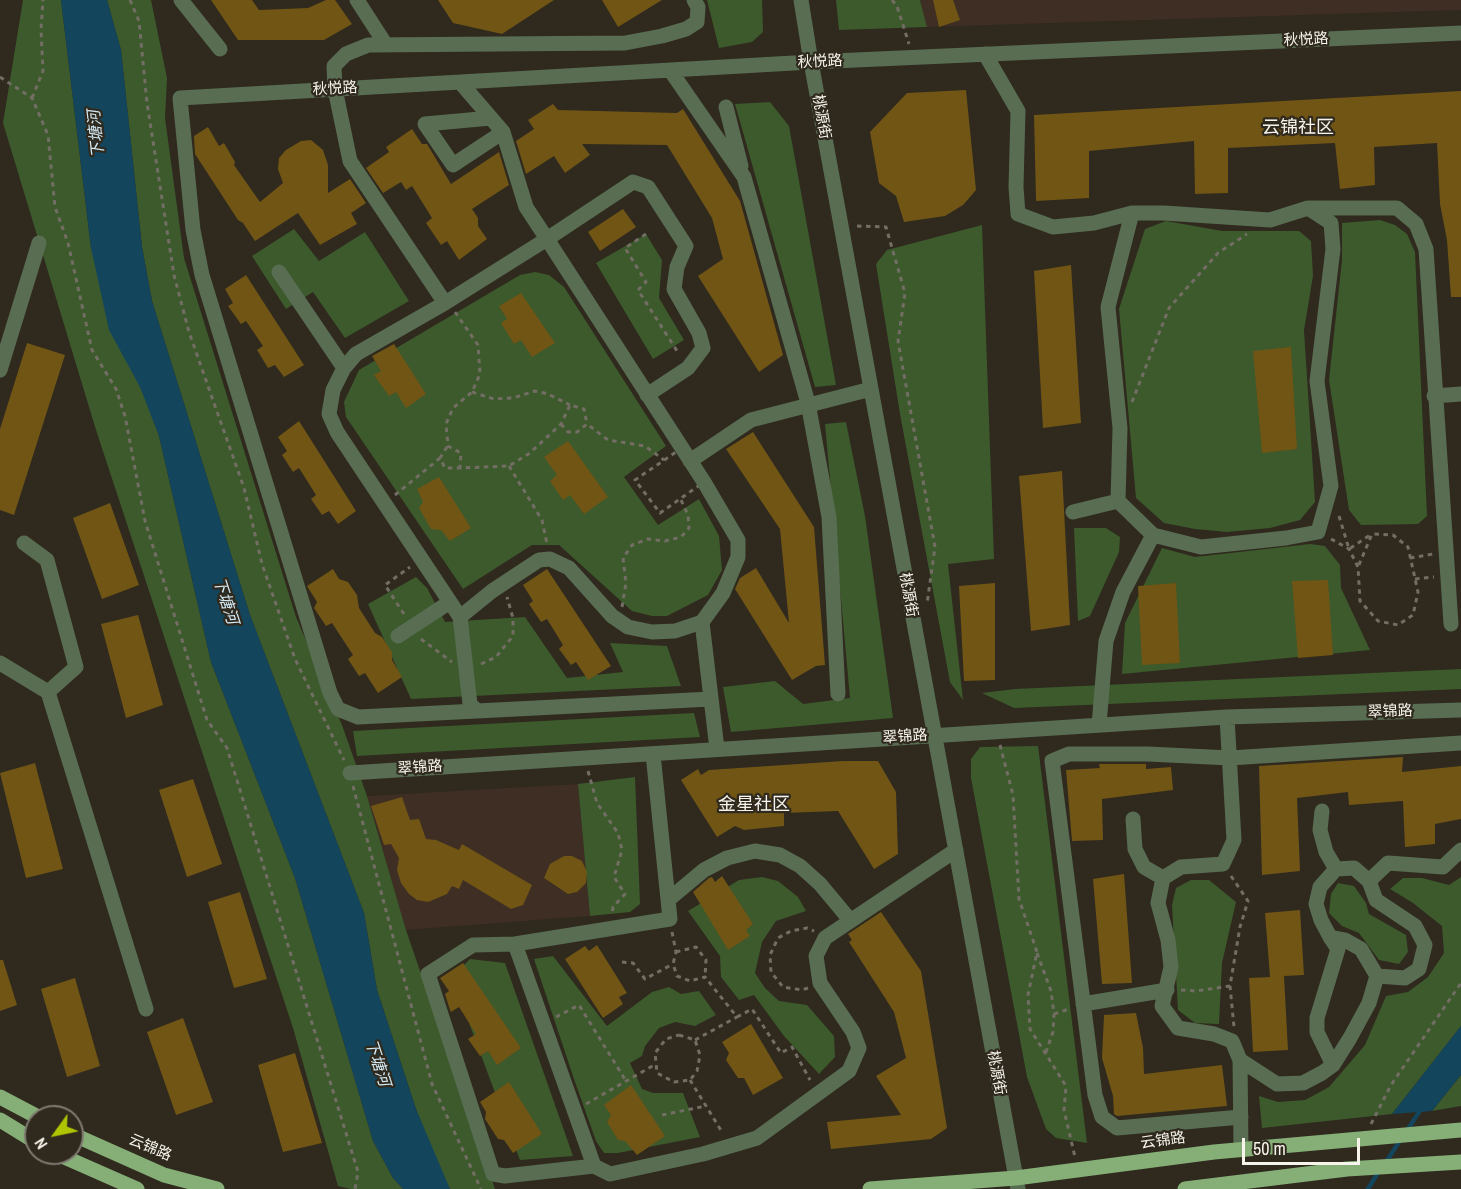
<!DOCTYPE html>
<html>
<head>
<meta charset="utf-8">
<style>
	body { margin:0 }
	#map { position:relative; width:1461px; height:1189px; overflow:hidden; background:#2f291e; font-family:"Archivo Narrow",sans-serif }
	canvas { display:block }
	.north { position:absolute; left:24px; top:1105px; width:60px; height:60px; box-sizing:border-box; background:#2f291e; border:2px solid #7f7a70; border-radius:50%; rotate:237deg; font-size:16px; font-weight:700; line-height:24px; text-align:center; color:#f7f4ec }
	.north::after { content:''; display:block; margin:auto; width:21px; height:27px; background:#b0c501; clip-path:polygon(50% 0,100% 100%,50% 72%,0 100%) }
	.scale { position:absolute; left:1242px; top:1138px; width:118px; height:27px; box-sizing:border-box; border:3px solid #f7f4ec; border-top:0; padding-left:8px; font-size:18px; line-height:21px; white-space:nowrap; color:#f7f4ec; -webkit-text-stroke:4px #2f291e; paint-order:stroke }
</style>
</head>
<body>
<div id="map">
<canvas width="1461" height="1189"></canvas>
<div class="north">N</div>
<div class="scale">50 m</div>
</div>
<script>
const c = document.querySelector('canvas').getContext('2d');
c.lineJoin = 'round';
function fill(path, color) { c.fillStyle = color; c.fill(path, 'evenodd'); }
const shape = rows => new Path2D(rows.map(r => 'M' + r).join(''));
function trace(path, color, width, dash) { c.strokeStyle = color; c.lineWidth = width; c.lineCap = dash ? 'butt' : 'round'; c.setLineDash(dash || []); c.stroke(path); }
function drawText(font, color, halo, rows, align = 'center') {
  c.font = font + ' "Archivo Narrow","Noto Sans SC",sans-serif'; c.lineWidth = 4.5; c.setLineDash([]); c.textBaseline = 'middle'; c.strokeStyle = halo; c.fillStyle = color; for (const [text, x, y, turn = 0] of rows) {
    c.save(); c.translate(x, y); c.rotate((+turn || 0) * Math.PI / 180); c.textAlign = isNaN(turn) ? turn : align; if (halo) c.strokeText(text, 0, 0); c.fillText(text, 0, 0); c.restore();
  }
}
fill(shape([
	[920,0,1461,0,1461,10,927,27],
	[578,784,590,916,406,930,367,796]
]), '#3e2e23');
fill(shape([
	[23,0,61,0,91,248,159,436,211,662,295,878,373,1141,393,1178,403,1189,351,1189,338,1186,293,1028,96,430,3,123],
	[107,0,151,0,167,78,165,118,184,258,296,617,342,725,367,796,406,930,495,1189,450,1189,439,1167,416,1109,377,990,364,913,250,615,152,301,142,247,121,50],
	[707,0,762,0,763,32,752,42,719,48],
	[836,0,920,0,927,27,839,30],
	[770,102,789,126,836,385,815,387,735,104],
	[1380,220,1395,225,1407,234,1415,252,1427,516,1418,524,1361,525,1349,510,1329,380,1342,260,1342,223],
	[1166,221,1222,231,1299,231,1311,241,1313,276,1304,330,1315,502,1300,520,1270,528,1227,532,1195,529,1164,523,1136,498,1119,309,1145,229],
	[982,225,994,559,948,564,963,700,950,682,900,414,876,264,887,250],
	[294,229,319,261,365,232,409,301,345,338,313,292,286,309,252,256],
	[646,234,662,260,659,298,684,340,653,359,596,263],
	[535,272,549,275,564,287,666,446,624,477,658,525,699,499,719,536,722,570,708,595,667,616,652,616,632,611,559,545,532,545,463,589,346,417,344,402,359,370,520,275],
	[846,422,865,516,893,718,731,732,723,687,775,681,803,704,850,698,825,424],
	[1074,528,1106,528,1120,537,1119,552,1090,616,1078,621],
	[1310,544,1325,546,1340,565,1341,588,1370,650,1122,674,1125,623,1162,548,1195,557],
	[416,577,427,588,445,622,525,617,567,678,623,672,610,643,667,646,681,686,411,699,368,604],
	[1461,669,1461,689,1014,708,982,693,1015,689],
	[694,713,700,737,357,756,353,731],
	[1038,746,1087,1143,1056,1138,1046,1129,1027,1077,971,778,971,759,980,747],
	[635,777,640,904,630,912,590,916,578,784],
	[762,877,778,881,798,897,806,911,776,921,762,942,755,973,765,988,779,1001,807,1005,834,1036,835,1057,819,1074,784,1036,754,995,739,1000,721,977,720,956,688,911,739,880],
	[1461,877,1461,1026,1392,1114,1262,1128,1259,1096,1278,1102,1305,1100,1329,1087,1365,1045,1386,996,1408,992,1428,977,1444,953,1442,926,1413,903,1390,889,1403,878,1422,878,1449,885],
	[1191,880,1209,880,1236,902,1222,963,1219,1024,1195,1023,1178,1010,1172,905,1176,888],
	[1338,883,1354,886,1366,903,1369,914,1406,935,1408,952,1399,964,1379,960,1359,933,1342,926,1329,913,1331,894],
	[553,956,607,1026,652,992,669,987,681,994,699,991,716,1015,695,1026,675,1022,659,1028,645,1046,642,1056,630,1063,642,1089,653,1093,683,1093,700,1137,618,1153,604,1153,596,1141,575,1082,534,959],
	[470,959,505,963,573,1156,520,1160,452,977],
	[1461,1075,1461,1106,1432,1111]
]), '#3c5a2c');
fill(shape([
	[61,0,107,0,121,50,142,247,152,301,250,615,364,913,377,990,416,1109,450,1189,403,1189,393,1178,373,1141,295,878,211,662,159,436,140,387,109,330,91,248],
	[1461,1026,1461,1075,1432,1111,1392,1114]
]), '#13465c');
trace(shape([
	[1406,1132,1421,1109],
	[1386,1162,1401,1139],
	[1368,1189,1379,1171]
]), '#13465c', 4.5);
fill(shape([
	[211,0,252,0,259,10,308,8,326,0,335,0,352,24,324,40,238,40],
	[438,0,554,0,502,34,453,23],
	[602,0,662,0,618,27],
	[933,0,953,0,960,20,939,27],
	[966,90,976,190,963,205,945,216,904,222,896,196,879,183,870,132,907,93],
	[1461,91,1461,297,1451,297,1447,240,1440,204,1437,143,1374,147,1375,185,1340,189,1335,143,1228,148,1228,193,1195,194,1194,141,1089,151,1089,198,1036,201,1034,115],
	[553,104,558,110,677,113,683,109,740,201,783,355,759,372,698,276,723,259,712,218,667,145,582,144,590,155,565,173,554,156,526,174,516,141,534,129,528,120],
	[208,127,219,146,224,143,235,162,234,165,260,202,283,183,278,169,279,158,286,150,301,141,311,140,323,150,328,165,328,193,350,179,366,203,351,213,357,224,320,245,298,213,255,241,243,223,238,220,195,154,194,136],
	[412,129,422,144,427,144,451,184,499,152,509,185,472,209,478,218,478,226,487,239,459,260,447,241,441,245,426,223,432,218,412,186,406,190,401,182,383,193,366,168,389,152,386,147],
	[623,209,636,227,600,251,588,232],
	[1071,265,1081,423,1043,428,1034,271],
	[246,275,304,365,284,377,275,365,268,368,257,350,263,346,246,321,241,324,228,306,233,303,225,289],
	[521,293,555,343,532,357,521,340,514,344,501,323,507,319,499,306],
	[27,343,65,355,14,515,0,510,0,429],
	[394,344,426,394,406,408,396,392,389,396,374,375,381,371,372,356],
	[1291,347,1297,449,1262,453,1253,351],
	[299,421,356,511,338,524,329,511,322,515,311,499,316,495,299,468,293,472,282,455,287,451,278,437],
	[753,432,814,527,825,665,816,666,792,680,735,589,740,578,756,568,789,623,780,529,726,449],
	[568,441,608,497,584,514,570,495,563,500,550,481,557,475,544,457],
	[1062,471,1070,625,1031,631,1019,476],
	[439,477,471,528,450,541,441,530,431,529,419,508,423,502,417,489],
	[110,503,139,585,102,599,73,518],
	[333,569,339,579,348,582,357,595,359,608,375,633,382,637,392,652,392,660,402,677,378,693,365,673,359,676,348,659,353,655,332,623,326,626,314,608,317,602,307,586],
	[547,569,611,666,588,680,576,662,571,665,559,649,563,645,547,619,541,622,529,604,533,601,523,585],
	[1328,580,1333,655,1298,658,1292,581],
	[995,583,995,680,964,681,959,586],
	[1176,583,1180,663,1142,665,1138,586],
	[138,615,163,705,126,718,101,624],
	[1403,757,1402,772,1461,766,1461,819,1435,824,1435,844,1405,847,1403,801,1349,805,1348,792,1297,798,1300,871,1262,875,1259,766],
	[843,761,878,761,896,792,898,854,874,869,838,811,784,813,784,826,744,830,735,826,717,837,681,780,698,769,701,775,709,770],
	[35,763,63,869,26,878,0,773],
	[1099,764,1146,764,1146,769,1171,767,1173,790,1102,799,1103,840,1072,841,1066,770,1100,768],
	[193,779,222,864,187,877,159,790],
	[402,797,410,820,419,819,426,839,436,840,459,850,462,844,532,885,523,905,511,909,463,880,459,889,452,886,447,894,428,902,417,900,409,894,401,883,397,870,399,858,391,844,384,845,371,806],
	[564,856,572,856,582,861,587,872,586,883,577,892,568,894,544,878,550,864],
	[1124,874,1132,983,1102,984,1093,879],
	[722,876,753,924,746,930,750,936,728,950,693,892,709,878,712,877,715,882],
	[240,892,267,979,234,988,208,902],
	[1300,910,1304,975,1284,976,1288,1050,1253,1052,1249,978,1270,977,1265,913],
	[881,912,921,971,947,1128,931,1139,831,1149,827,1122,901,1115,876,1076,906,1058,894,1012,849,942,852,940,848,934],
	[597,945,627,993,619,997,623,1004,603,1018,565,959,585,946,589,951],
	[0,960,3,960,17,1005,0,1011],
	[463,963,521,1048,497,1065,488,1051,480,1056,468,1039,476,1034,459,1007,451,1012,450,1010,445,994,449,991,440,978],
	[75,978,100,1066,67,1077,41,989],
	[1136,1013,1143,1048,1144,1074,1222,1065,1227,1106,1117,1116,1114,1114,1113,1096,1102,1058,1104,1015],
	[183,1018,213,1102,176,1115,147,1032],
	[751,1024,783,1078,753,1095,744,1078,738,1078,726,1060,729,1053,722,1042],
	[295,1053,322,1143,283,1152,258,1065],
	[509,1082,542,1134,513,1153,504,1140,498,1139,485,1119,486,1112,480,1102],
	[631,1085,665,1136,637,1155,625,1141,618,1140,607,1122,611,1115,604,1105]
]), '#705515');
trace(shape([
	[130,0,139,21,147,103,174,275,189,332,244,488,262,564,295,659,344,760],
	[892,0,897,6,909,44],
	[0,77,32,98,48,135,55,207,68,243,92,350,116,389,125,416,145,521,207,720,227,748,358,1172,355,1189],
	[32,98,43,71,41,30,43,0],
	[857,226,886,227,905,293,898,341,935,547,927,604],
	[646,234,625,248,646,282,638,290,679,354],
	[455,312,478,345,480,374,472,392,453,408,446,424,448,446,461,453,460,468,509,466,530,453,561,424,570,405,584,409,587,424],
	[472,392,494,399,513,398,535,391,548,394,570,405],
	[1132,402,1169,308,1218,253,1247,234],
	[561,424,568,432,577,432,587,424,608,440,645,446,664,460],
	[447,447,440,458,445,468,460,468],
	[682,448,704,482,660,513,635,480,682,448],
	[509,466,542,520,547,544],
	[395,495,440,458],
	[1339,516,1349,549,1370,535],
	[1331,539,1349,549,1358,567,1360,601,1378,621,1398,625,1413,615,1418,592,1408,547,1393,535,1372,534,1358,567],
	[1410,558,1433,554],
	[1415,579,1434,577],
	[622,607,626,583,623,558,632,545,648,539,665,541,681,537,689,528,688,515,680,498],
	[404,614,385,585,410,567],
	[421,639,452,662],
	[481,664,496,657,513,636,513,618,507,597],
	[1000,745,1013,795,1019,899,1037,952,1028,995,1030,1029,1066,1086,1064,1110,1075,1157],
	[588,771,597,803,618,833,622,850,614,877,625,894,613,907,612,915],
	[353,786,432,1084,481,1189],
	[1231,876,1248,901,1240,927,1230,986,1234,1027],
	[672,932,676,952,673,964,677,976,690,981,705,977,737,1017,752,1009,781,1053,792,1047,810,1080],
	[676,952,696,947,706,960,705,977],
	[1037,953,1051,991,1054,1014,1053,1032,1045,1055],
	[622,962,633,963,645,979,673,964],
	[808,988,802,990,783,987,771,972,770,955,778,938,791,931,807,928,814,931],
	[1181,990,1196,991,1230,986],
	[1054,1014,1069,1009],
	[556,1017,579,1005,626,1081],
	[679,1035,695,1040,700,1055,697,1071,690,1080,674,1082,657,1073,655,1053,666,1039,679,1035],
	[695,1040,737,1017],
	[690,1080,722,1132],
	[586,1104,656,1064],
	[662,1115,706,1106],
	[1371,1124,1391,1085,1461,983]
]), '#736e64', 3, [4.5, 4.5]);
trace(shape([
	[181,0,220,49],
	[357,0,386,45],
	[801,0,811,62,1018,1189],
	[985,54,1018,111,1016,187,1018,214,1053,227,1094,223,1132,213],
	[670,70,744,177,808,403,829,517,838,694],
	[460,82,503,132,526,207,547,239,633,182,648,187,686,246,677,267,674,289,699,333,703,348,688,368,647,395],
	[726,107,741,166],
	[491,118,425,124,453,165,503,132],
	[1308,208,1331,223,1333,249,1317,381,1331,486,1318,532,1286,538,1201,547,1153,535,1118,501,1120,428,1108,307,1132,213,1164,213,1270,220,1308,208],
	[1308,208,1397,208,1416,224,1426,249,1451,624],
	[279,272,344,368],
	[445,303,350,161,335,89,334,66,346,54,368,45,625,43,662,36,686,29,697,22,698,7,694,0],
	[0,370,39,243],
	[1434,396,1461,394],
	[690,461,751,420,871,389],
	[1073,512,1118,501],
	[24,543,47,560,76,667,48,692,146,1009],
	[460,617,492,591,539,560,550,559,569,568,612,616,628,627,652,632,675,631,702,622,723,593,738,557,738,540,704,482,547,239,445,303,356,354,344,368,333,390,329,414,337,432,460,617,470,704,477,711,711,699],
	[702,622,717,749],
	[398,636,450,602],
	[0,663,48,692],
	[477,711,358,717,338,709,330,693,202,275,193,230,180,98,811,62,1461,33],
	[1227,717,1234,840,1223,864,1181,867,1163,878,1158,903,1168,940,1171,967,1162,1006,1178,1028,1214,1034,1232,1041,1240,1060,1241,1149],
	[1099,725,1106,641,1123,592,1153,535],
	[350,773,1227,717,1461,710],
	[1133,819,1135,849,1144,867,1163,878],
	[1336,869,1320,887,1316,904,1321,920,1330,937,1345,940,1361,949,1377,976],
	[1369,881,1388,863,1443,867,1461,850],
	[668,900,704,870,727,858,755,851,780,855,800,866,820,884,850,920],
	[1330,937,1338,949,1317,1018,1317,1032,1333,1065],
	[515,944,473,945,428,974,493,1174,505,1176,594,1166,610,1174,703,1154,757,1138,849,1071,859,1048,853,1032,820,983,816,956,825,938,956,850],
	[1083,1004,1167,990],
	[1240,1060,1277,1084,1303,1083,1322,1073,1333,1065,1350,1038,1369,1003,1377,976,1405,978,1419,969,1425,945,1415,926,1376,900,1369,881,1354,868,1336,869,1326,852,1320,830,1322,811],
	[1241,1117,1117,1128,1102,1117,1095,1095,1052,761,1069,754,1148,754,1230,758,1461,743],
	[594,1166,515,944,670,919,653,754]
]), '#586d52', 15);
trace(shape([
	[0,1097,38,1117],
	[0,1120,36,1142],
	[72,1134,164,1175,217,1189],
	[55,1153,137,1189],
	[870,1189,1016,1178,1214,1152,1461,1130],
	[1185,1189,1347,1169,1461,1162]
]), '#85af77', 15);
drawText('15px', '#f7f4ec', '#2f291e', [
	["秋悦路",1306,40,-3],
	["秋悦路",820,62,-3],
	["秋悦路",335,89,-3],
	["桃源街",821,117,80],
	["桃源街",908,595,80],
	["翠锦路",1390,712,-2],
	["翠锦路",905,737,-4],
	["翠锦路",420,768,-4],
	["桃源街",996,1073,80],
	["云锦路",1163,1141,-8],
	["云锦路",150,1148,23]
]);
drawText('italic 16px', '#d2e8f3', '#2f291e', [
	["下塘河",97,134,-96],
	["下塘河",225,601,72],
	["下塘河",377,1063,72]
]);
drawText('18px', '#f7f4ec', '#2f291e', [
	["云锦社区",1298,128],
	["金星社区",754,805]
]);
</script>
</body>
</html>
